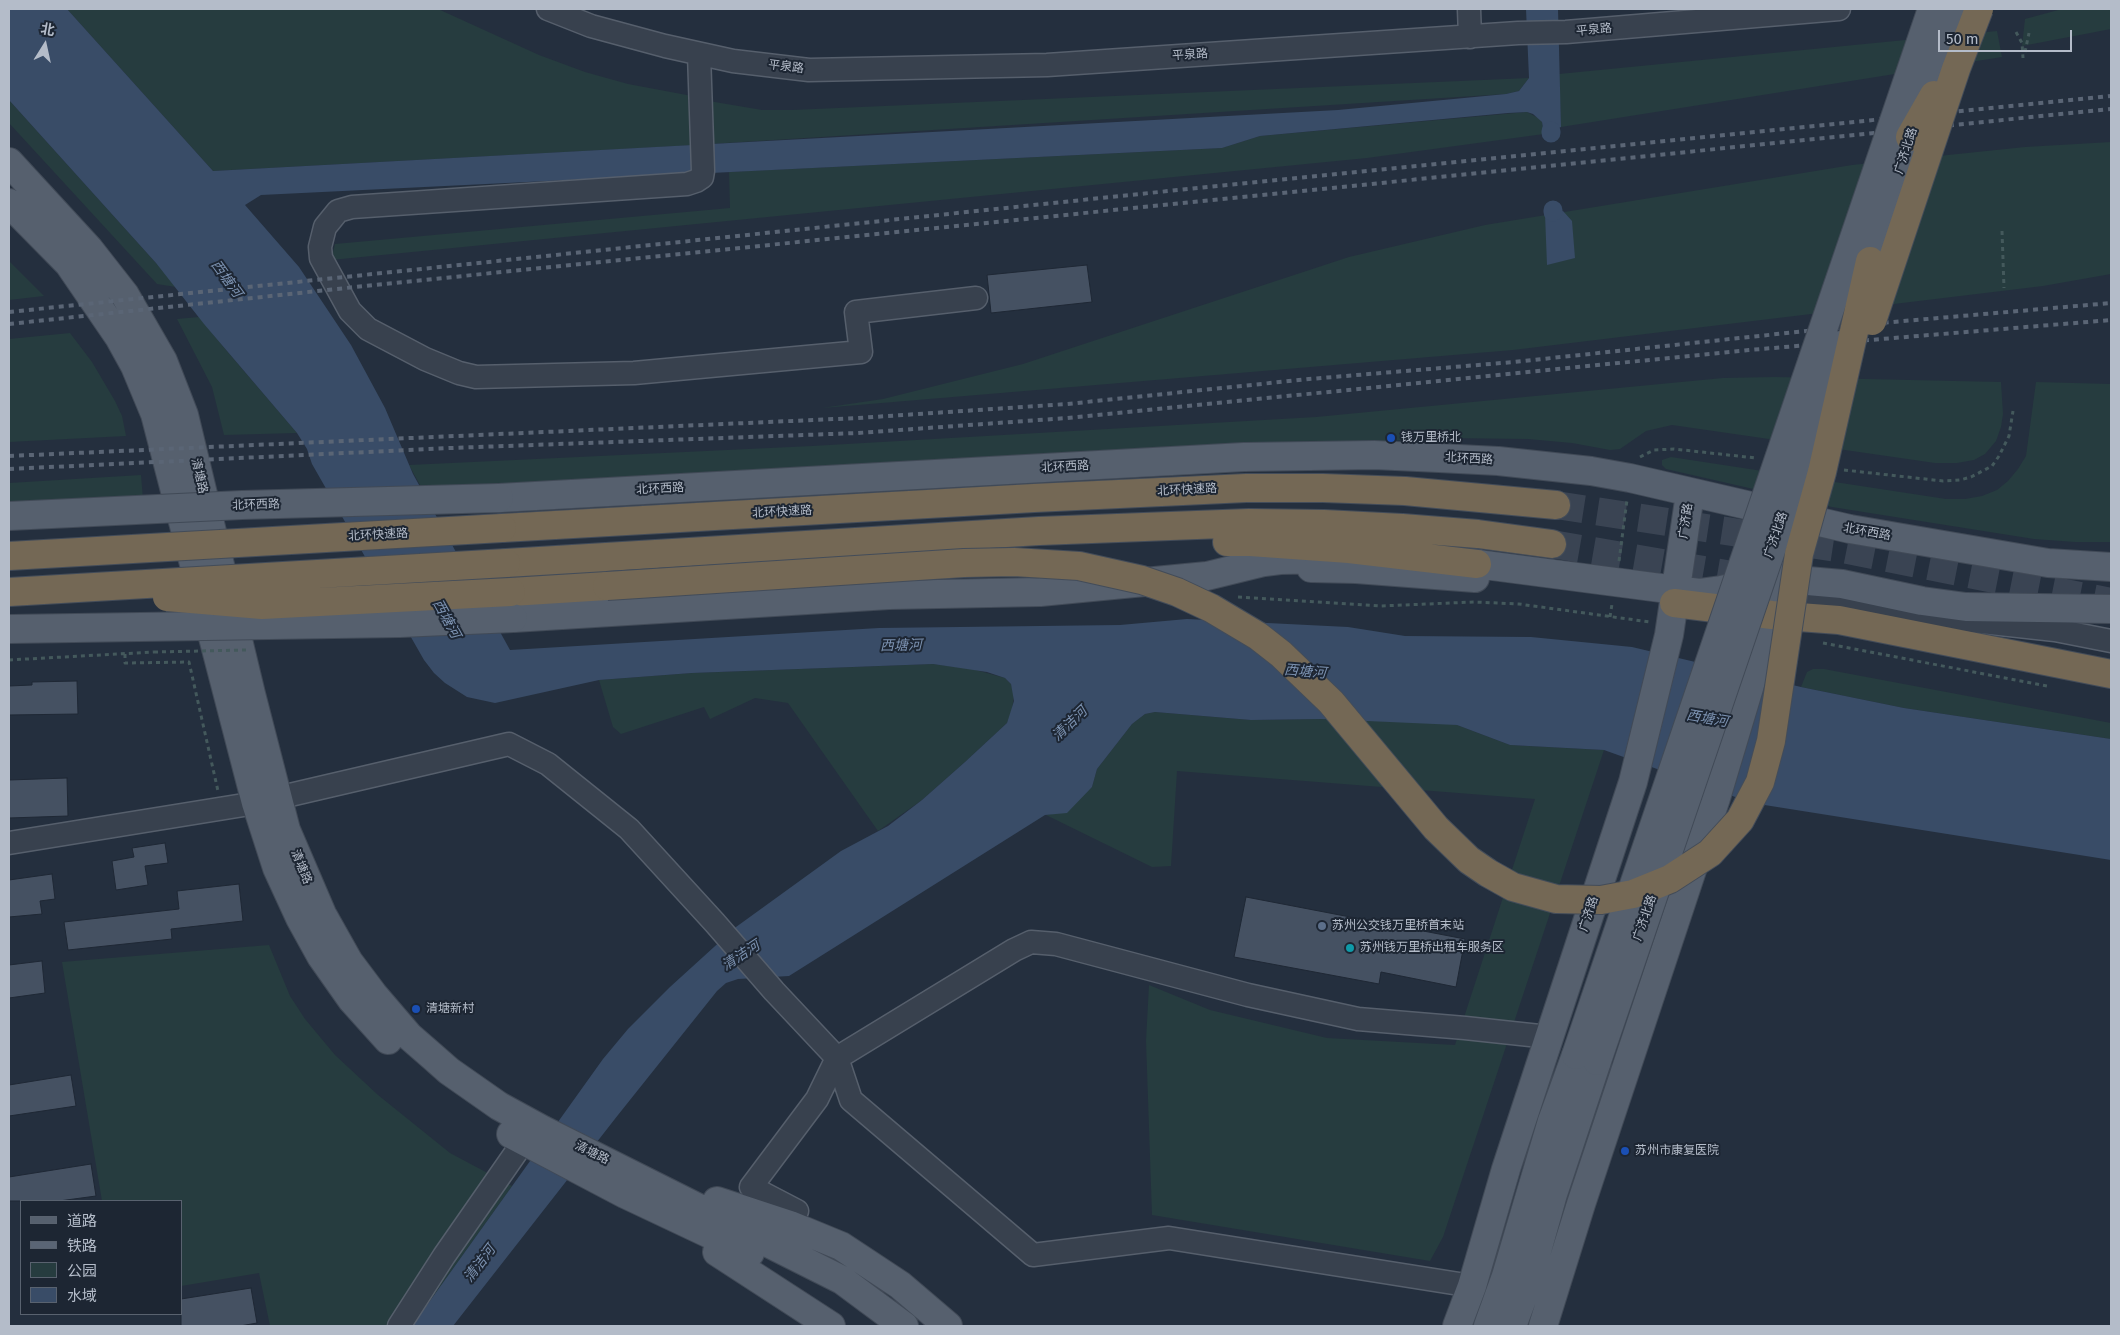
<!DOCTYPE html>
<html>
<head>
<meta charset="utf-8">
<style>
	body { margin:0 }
	#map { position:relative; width:2120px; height:1335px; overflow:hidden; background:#242f3e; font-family:"Fira Sans","Noto Sans SC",sans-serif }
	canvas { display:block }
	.frame { position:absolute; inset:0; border:10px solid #b4bcc9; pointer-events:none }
	.legend { position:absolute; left:20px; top:1200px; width:162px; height:115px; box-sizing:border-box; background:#1d2633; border:1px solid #59626f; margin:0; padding:6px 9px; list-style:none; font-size:15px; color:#b4bcc9 }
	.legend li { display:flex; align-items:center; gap:10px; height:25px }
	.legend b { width:25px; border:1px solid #59626f }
	.north { position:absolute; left:20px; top:20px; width:50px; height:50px; -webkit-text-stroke:4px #1d2633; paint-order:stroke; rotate:10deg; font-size:14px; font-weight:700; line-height:20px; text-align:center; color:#b4bcc9 }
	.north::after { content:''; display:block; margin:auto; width:18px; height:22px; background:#b4bcc9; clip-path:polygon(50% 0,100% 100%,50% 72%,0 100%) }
	.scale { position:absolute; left:1938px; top:30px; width:134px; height:22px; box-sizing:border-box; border:2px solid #b4bcc9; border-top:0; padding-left:6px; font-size:15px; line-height:18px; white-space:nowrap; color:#b4bcc9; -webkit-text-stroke:4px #1d2633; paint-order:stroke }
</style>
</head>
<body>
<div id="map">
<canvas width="2120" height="1335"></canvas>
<div class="frame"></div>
<ul class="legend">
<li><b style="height:6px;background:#56606e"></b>道路</li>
<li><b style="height:6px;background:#5a6575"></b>铁路</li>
<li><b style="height:14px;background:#263c3f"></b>公园</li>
<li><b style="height:14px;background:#394c67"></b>水域</li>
</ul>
<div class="north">北</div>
<div class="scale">50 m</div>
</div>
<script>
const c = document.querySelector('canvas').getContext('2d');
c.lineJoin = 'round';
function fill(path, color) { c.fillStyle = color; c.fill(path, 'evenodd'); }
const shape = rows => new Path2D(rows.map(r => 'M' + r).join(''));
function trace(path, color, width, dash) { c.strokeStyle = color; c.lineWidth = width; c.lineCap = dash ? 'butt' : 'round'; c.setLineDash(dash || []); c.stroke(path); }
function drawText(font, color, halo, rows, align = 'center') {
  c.font = font + ' "Fira Sans","Noto Sans SC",sans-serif'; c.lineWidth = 4; c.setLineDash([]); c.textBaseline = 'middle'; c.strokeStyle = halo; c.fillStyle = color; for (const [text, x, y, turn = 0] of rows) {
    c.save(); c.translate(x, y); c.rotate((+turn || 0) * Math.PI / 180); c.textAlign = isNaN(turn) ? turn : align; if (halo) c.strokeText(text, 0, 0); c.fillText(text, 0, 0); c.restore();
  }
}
fill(shape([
	[67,9,438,9,539,55,585,72,628,84,692,96,696,145,213,171],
	[2062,9,2111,9,2111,29,2022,46,2025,19],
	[1997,31,2002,57,1561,127,1559,74],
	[1529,78,1519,91,1506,94,710,144,709,101,762,110,792,110],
	[9,100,156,263,176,287,157,284,9,123],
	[1527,112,1538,118,1542,122,1544,134,1367,158,331,260,335,244,730,208,729,172,1222,148,1260,136],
	[2111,142,2111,274,2043,286,1513,350,822,408,883,399,1023,364,1349,257,1485,225,1852,165,2025,147],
	[9,261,44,296,9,300],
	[199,317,226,350,297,433,224,435,212,387,177,319],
	[70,333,92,362,115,401,122,416,126,436,9,442,9,339],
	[1775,377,2001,382,2003,414,2001,427,1996,441,1985,454,1974,460,1957,463,1935,463,1672,425,1646,431,1620,449,1610,450,1572,443,1528,439,1443,438,529,486,420,485,409,465,812,446,1316,417,1723,378],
	[2036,382,2111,384,2111,542,2075,542,2034,539,1832,507,1666,469,1662,465,1662,460,1671,457,1946,499,1965,499,1982,496,1997,490,2008,481,2018,469,2026,456],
	[141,475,143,499,9,506,9,483],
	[933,664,972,669,1005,678,1011,684,1014,695,1012,710,1007,723,965,762,922,800,878,831,788,703,755,698,710,719,704,707,621,734,613,727,599,680,692,673],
	[1813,669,1824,669,2111,723,2111,739,1904,708,1801,687,1807,672],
	[1155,712,1251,720,1322,719,1444,723,1457,725,1510,745,1604,750,1443,1237,1430,1261,1152,1215,1146,1041,1149,985,1210,1010,1327,1038,1455,1045,1535,799,1177,771,1171,866,1152,867,1046,815,1057,813,1092,787,1097,769,1132,724,1145,714],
	[269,945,290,996,305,1019,335,1055,378,1095,450,1153,512,1186,412,1326,270,1326,259,1273,181,1286,181,1201,102,1201,62,962]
]), '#263c3f');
fill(shape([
	[9,9,67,9,213,171,1338,110,1506,94,1519,91,1529,78,1526,9,1558,9,1561,127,1544,134,1542,122,1533,114,1527,112,1508,113,1260,136,1222,148,261,195,245,205,299,267,351,345,385,408,413,474,510,650,879,628,1120,625,1187,619,1348,627,1405,636,1531,637,1632,647,1801,687,1904,708,2111,739,2111,860,1752,803,1604,750,1510,745,1457,725,1322,719,1251,720,1155,712,1145,714,1132,724,1097,769,1092,787,1067,813,1045,815,789,976,738,979,726,983,717,991,618,1115,453,1326,412,1326,603,1059,628,1029,670,987,736,927,841,851,888,826,922,800,965,762,1007,723,1014,701,1011,684,1005,678,987,672,933,664,692,673,599,680,495,703,467,697,445,683,434,673,424,660,312,464,307,449,297,433,204,324,156,263,9,100],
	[1563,211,1572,221,1575,258,1547,265,1545,214]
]), '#394c67');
trace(shape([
	[1551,131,1551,133],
	[1553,210,1553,212]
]), '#394c67', 19);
const building = shape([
	[1087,265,1092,302,991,313,987,275,1087,265],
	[77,681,78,714,9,715,9,686,32,685,32,682,77,681],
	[67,778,68,816,9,818,9,780,67,778],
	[165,843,168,863,145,866,148,885,116,890,112,861,134,857,132,848,165,843],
	[52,874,55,899,40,901,42,914,9,917,9,880,52,874],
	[239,884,243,921,171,929,172,939,68,950,64,922,179,909,177,891,239,884],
	[1246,897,1465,939,1456,987,1381,972,1379,984,1234,957,1246,897],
	[42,961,45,993,9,998,9,965,42,961],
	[71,1075,76,1106,9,1116,9,1085,71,1075],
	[91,1164,96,1196,59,1201,9,1201,9,1177,91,1164],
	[251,1288,257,1323,240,1326,181,1326,181,1299,251,1288]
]);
fill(building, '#455162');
trace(building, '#1f2835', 1);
trace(shape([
	[1556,505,1837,548,2111,602],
	[1552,544,1761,580]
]), '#3a4453', 28, [28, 14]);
const minor = shape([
	[548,9,591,26,665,46,733,61,809,70,1047,65,1518,33,1566,32,1839,9],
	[1469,9,1470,37],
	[699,54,703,171,702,177,696,181,687,184,352,207,338,211,325,227,320,247,321,258,350,311,368,329,425,359,459,373,476,377,634,373,861,352,856,312,976,298],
	[1797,592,1945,618,2055,630,2111,641],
	[277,798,509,744,548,764,629,829,715,923,774,991,837,1058,851,1100,1033,1255,1169,1238,1472,1286],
	[9,843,256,803],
	[790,1225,797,1211,751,1187,817,1099,837,1058,1014,950,1031,942,1056,944,1248,995,1358,1019,1465,1028,1549,1037],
	[399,1326,444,1256,524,1141]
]);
const major = shape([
	[9,162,89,249,125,295,163,361,184,415,251,694,286,830,322,914,349,962,373,994,409,1036,432,1056,449,1071,499,1106,543,1130,842,1280,904,1326],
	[9,203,69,264,119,337,135,366,155,414,256,803,277,868,300,918,321,956,352,1000,388,1040],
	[499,498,1244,457,1374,455,1439,458,1498,461,1591,471,1630,478,1850,529,2048,563,2111,567],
	[1454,563,1477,564,1699,593,1721,590,1758,581,1785,579,1842,584,1922,601,1966,607,2111,609],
	[1311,568,1356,569,1475,578],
	[513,618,889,595,1040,592,1207,576,1264,562,1280,560,1331,559],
	[511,1134,625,1194,750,1253],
	[717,1201,790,1225,841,1246,900,1285,948,1326],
	[717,1252,831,1326],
	[1457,1326,1472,1286,1506,1169,1633,782,1669,635,1690,494],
	[1488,1326,1506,1276,1552,1121,1576,1055],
	[1512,1326,1528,1283,1553,1194,1597,1061],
	[1543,1326,1581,1204,1716,798,1764,638,1790,564]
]);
const highway = shape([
	[502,528,1034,498,1246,488,1323,488,1405,491,1556,505],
	[1227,542,1250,542,1349,549,1477,564],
	[506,563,1039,531,1249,523,1324,524,1402,528,1478,534,1552,544],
	[511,592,607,586],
	[1674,603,1772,615,1839,620,2111,674]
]);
trace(minor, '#565f6c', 25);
trace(major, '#414a57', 30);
trace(highway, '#434c59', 30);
trace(shape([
	[2016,32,2022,43,2023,58],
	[2025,52,2029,33],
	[2002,231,2004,288],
	[1640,457,1654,450,1674,449,1756,458],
	[1844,470,1943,481,1960,480,1971,477,1992,466,1999,456,2009,436,2013,411],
	[1619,561,1627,500],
	[1238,597,1380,606,1474,602,1519,604,1650,622],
	[1610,617,1612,604],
	[1823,643,2047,686],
	[125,654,125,663,189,662,218,791],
	[9,660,154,652]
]), '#44595c', 3, [4, 4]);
trace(minor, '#38414e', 22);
trace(major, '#56606e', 28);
trace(highway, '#746855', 28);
trace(shape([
	[9,312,1149,193,2111,96],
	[9,324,374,285,2111,109],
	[9,456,858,418,1067,404,1309,379,1514,362,1881,323,2111,303],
	[9,469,451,448,858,433,1067,418,1749,350,2111,320]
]), '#5a6575', 4, [5, 5]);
const majorBridge = shape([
	[1862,284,1955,9],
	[9,516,242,505,499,498],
	[9,629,400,623,513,618],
	[1576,1055,1932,9],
	[1597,1061,1841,345]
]);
const highwayBridge = shape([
	[1910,137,1934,95],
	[1872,321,1956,69,1979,9],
	[9,556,502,528],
	[607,586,964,563,1014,562,1079,566,1142,580,1177,592,1211,608,1258,636,1281,654,1331,702,1436,828,1469,860,1488,873,1513,887,1556,899,1601,900,1633,894,1670,879,1710,853,1740,820,1760,782,1771,741,1799,554,1822,472,1870,261],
	[9,592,506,563],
	[167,597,262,605,511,592]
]);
trace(majorBridge, '#414a57', 30, []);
trace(highwayBridge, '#434c59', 30, []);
trace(shape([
	[154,652,246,650]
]), '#44595c', 3, [4, 4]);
trace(majorBridge, '#56606e', 28);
trace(highwayBridge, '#746855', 28);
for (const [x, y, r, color] of [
	[1391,438,5,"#1a4fb4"],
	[1322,926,5,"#5c6f8a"],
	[1350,948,5,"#0f9aa8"],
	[416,1009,5,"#1a4fb4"],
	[1625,1151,5,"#1a4fb4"]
]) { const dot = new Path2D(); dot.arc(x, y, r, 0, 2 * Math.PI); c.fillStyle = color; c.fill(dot); trace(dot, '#1d2633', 2); }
drawText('12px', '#b4bcc9', '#1d2633', [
	["平泉路",1594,30,-5],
	["平泉路",1190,55,-4],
	["平泉路",786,67,7],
	["广济北路",1906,151,-72],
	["北环西路",1469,459,3],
	["北环西路",1065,467,-3],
	["清塘路",199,476,77],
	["北环西路",660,489,-3],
	["北环快速路",1187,490,-3],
	["北环西路",256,505,-2],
	["北环快速路",782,512,-3],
	["广济路",1686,521,-82],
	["北环西路",1867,532,10],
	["北环快速路",378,535,-3],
	["广济北路",1776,535,-71],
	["清塘路",301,867,68],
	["广济路",1589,914,-72],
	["广济北路",1645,918,-71],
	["清塘路",592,1153,26]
]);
drawText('12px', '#b4bcc9', '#1d2633', [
	["钱万里桥北",1401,438],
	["苏州公交钱万里桥首末站",1332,926],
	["苏州钱万里桥出租车服务区",1360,948],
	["清塘新村",426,1009],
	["苏州市康复医院",1635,1151]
], 'left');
drawText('italic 14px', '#7c92b1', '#1d2633', [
	["西塘河",226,279,54],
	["西塘河",446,619,61],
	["西塘河",901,646,-1],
	["西塘河",1305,672,5],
	["西塘河",1707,719,10],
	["清洁河",1070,724,-44],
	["清洁河",741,956,-33],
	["清洁河",480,1264,-53]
]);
</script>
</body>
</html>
